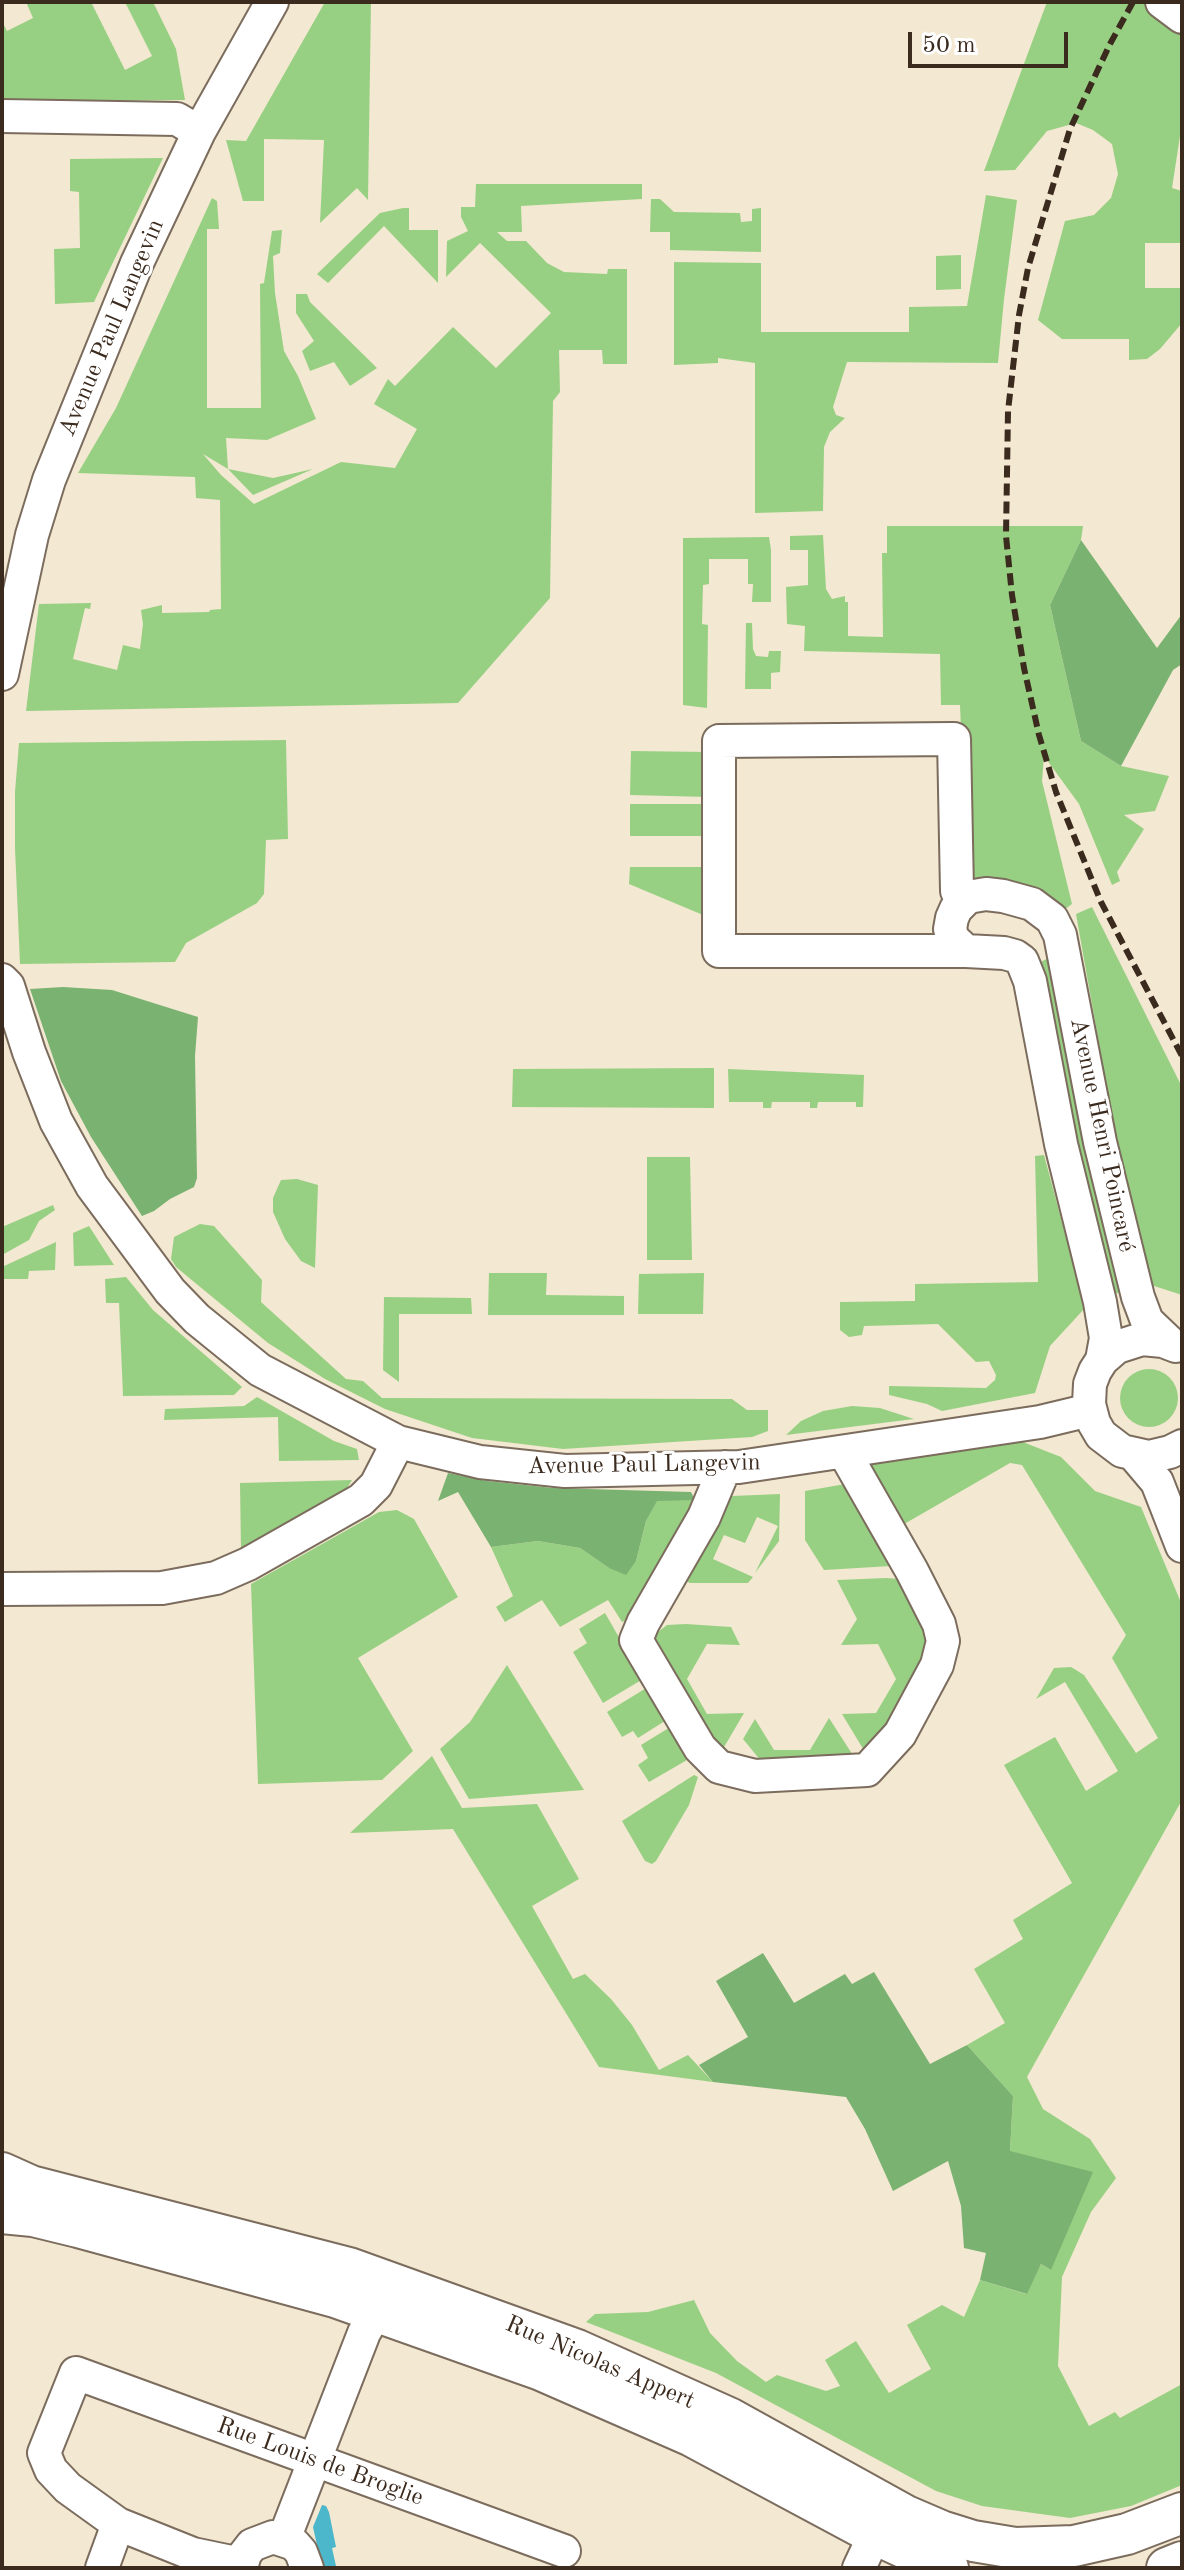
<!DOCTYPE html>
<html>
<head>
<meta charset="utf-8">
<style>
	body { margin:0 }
	#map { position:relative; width:1184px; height:2570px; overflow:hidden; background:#f3e8d1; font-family:"Old Standard TT",serif }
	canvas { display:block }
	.frame { position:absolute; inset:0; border:4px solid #3b2a1e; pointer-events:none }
	.scale { position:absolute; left:908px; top:32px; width:160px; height:36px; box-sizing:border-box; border:4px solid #3b2a1e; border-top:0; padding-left:10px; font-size:24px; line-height:28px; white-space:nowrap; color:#3b2a1e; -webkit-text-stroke:6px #fff; paint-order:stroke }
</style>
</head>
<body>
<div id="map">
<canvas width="1184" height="2570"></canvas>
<div class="frame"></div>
<div class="scale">50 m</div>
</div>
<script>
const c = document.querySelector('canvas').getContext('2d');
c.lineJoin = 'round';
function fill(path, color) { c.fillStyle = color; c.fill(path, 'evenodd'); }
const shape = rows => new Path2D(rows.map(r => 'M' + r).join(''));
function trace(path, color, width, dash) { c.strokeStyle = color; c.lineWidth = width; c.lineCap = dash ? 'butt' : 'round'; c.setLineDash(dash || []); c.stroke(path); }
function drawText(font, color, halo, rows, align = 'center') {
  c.font = font + ' "Old Standard TT",serif'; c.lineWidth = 6; c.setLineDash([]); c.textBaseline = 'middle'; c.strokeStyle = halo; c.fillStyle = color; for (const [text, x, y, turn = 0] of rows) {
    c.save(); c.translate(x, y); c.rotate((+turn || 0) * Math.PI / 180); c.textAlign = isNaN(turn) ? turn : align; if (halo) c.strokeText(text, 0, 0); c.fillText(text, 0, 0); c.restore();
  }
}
fill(shape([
	[26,2,91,2,125,70,152,56,126,4,153,2,176,49,185,100,2,102,2,21,7,31,33,18],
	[325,2,371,2,368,200,357,188,320,223,324,140,264,139,264,201,243,201,226,140,246,141],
	[1047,2,1162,2,1182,17,1182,123,1172,188,1182,191,1182,243,1145,243,1145,288,1182,288,1182,323,1160,349,1147,359,1129,360,1129,339,1062,339,1038,320,1065,221,1094,215,1111,198,1118,174,1112,144,1093,130,1076,123,1047,131,1015,170,984,171],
	[163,158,94,302,55,304,54,249,80,248,79,192,70,191,70,159],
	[476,184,642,184,642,199,521,206,522,232,497,232,507,241,526,241,547,263,564,272,607,274,608,269,627,269,627,364,603,364,602,350,559,350,560,392,553,401,550,598,458,703,26,711,39,604,91,603,90,609,85,608,73,659,117,670,123,645,140,649,143,624,141,610,162,605,162,613,209,612,210,610,221,609,220,500,196,498,195,477,78,473,116,408,212,198,217,201,219,229,207,229,207,408,261,408,260,284,264,283,272,231,282,230,280,253,273,256,275,293,284,351,298,376,316,419,267,440,226,438,228,469,273,478,313,469,253,495,228,469,203,454,221,475,254,504,341,462,395,468,417,429,374,404,388,379,395,386,453,327,496,368,551,313,480,243,446,277,447,241,468,231,461,217,461,207,475,207],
	[986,195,1017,200,1004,299,998,363,847,362,833,407,836,415,845,418,830,432,824,447,823,511,755,513,755,363,718,358,718,363,674,365,674,262,761,263,761,332,909,332,909,307,967,306],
	[651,199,660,199,674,212,740,213,741,222,752,221,752,209,761,208,761,252,670,250,670,232,650,232],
	[403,208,409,208,409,230,438,230,438,283,384,226,328,283,317,274,380,213],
	[961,255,961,289,936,290,936,256],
	[296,294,307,294,310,302,377,368,350,386,334,362,310,371,302,351,314,341,296,313],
	[887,526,1083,526,1081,540,1050,605,1081,741,1121,766,1169,776,1155,811,1124,815,1144,829,1117,872,1120,881,1112,885,1079,804,1044,756,1042,781,1072,904,1052,919,968,897,960,705,941,705,940,654,804,651,805,626,787,624,786,587,808,585,808,550,790,550,790,536,823,535,826,589,832,599,845,596,845,602,848,602,848,636,883,637,882,553,887,553],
	[769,537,771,550,771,602,752,602,753,584,748,584,748,559,709,559,709,584,703,585,702,624,708,625,707,708,683,705,683,538],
	[746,623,752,623,753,649,756,656,768,657,769,651,781,651,780,672,771,673,771,689,745,689],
	[286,740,288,839,266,840,264,894,257,903,186,943,175,962,20,964,15,848,15,792,19,743],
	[631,751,709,752,708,797,630,795],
	[630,804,708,804,708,836,630,836],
	[630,867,707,867,703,920,703,915,629,884],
	[1092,907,1182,1087,1182,1295,1151,1285,1113,1123,1076,914],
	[1056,954,1127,1291,1108,1295,1035,965],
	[714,1068,714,1108,512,1107,513,1069],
	[728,1069,864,1075,863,1107,856,1107,856,1102,818,1102,817,1108,810,1108,810,1102,772,1102,771,1108,763,1108,763,1102,729,1102],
	[1044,1155,1085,1308,1050,1346,1035,1393,942,1411,927,1404,889,1395,889,1386,986,1388,995,1380,996,1375,989,1361,976,1362,938,1324,864,1326,862,1335,849,1337,840,1330,840,1302,915,1301,915,1284,1038,1282,1035,1156],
	[647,1157,690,1157,692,1260,647,1260],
	[297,1179,318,1185,315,1268,301,1261,285,1239,273,1212,273,1198,281,1180],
	[53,1205,55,1210,39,1221,29,1240,2,1255,2,1227],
	[200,1224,214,1226,262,1280,261,1302,346,1379,363,1381,382,1398,732,1399,747,1410,768,1410,768,1431,752,1437,563,1449,472,1438,385,1409,325,1379,268,1343,176,1267,171,1259,174,1237],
	[89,1226,114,1265,74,1266,73,1233],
	[56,1242,55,1270,29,1271,28,1279,2,1279,2,1267],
	[489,1273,547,1273,546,1295,624,1296,624,1315,488,1315],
	[704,1273,703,1314,638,1314,639,1274],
	[126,1277,153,1310,242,1387,234,1395,123,1396,119,1303,106,1303,105,1279],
	[384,1297,471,1298,472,1314,399,1314,399,1382,383,1370],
	'1120 1398a29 29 0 1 1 58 0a29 29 0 1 1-58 0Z',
	[257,1397,334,1441,357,1449,359,1460,279,1461,278,1417,164,1420,165,1409,244,1406],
	[852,1406,880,1408,914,1419,786,1435,801,1421,823,1411],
	[1010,1437,1061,1457,1095,1491,1141,1507,1182,1605,1182,1800,1027,2077,1043,2109,1090,2139,1116,2178,1091,2212,1062,2277,1058,2366,1089,2426,1115,2412,1120,2418,1182,2384,1182,2485,1131,2506,1070,2518,982,2506,936,2491,716,2373,586,2322,595,2314,648,2312,694,2300,710,2333,737,2361,766,2382,777,2375,826,2391,840,2386,825,2360,856,2341,889,2393,931,2369,907,2325,942,2305,964,2317,980,2280,1026,2294,1041,2264,1051,2270,1010,2151,1013,2096,967,2045,1005,2023,974,1969,1023,1939,1013,1920,1072,1883,1004,1765,1055,1737,1086,1791,1118,1771,1065,1682,1036,1699,1054,1668,1071,1667,1084,1675,1136,1753,1158,1738,1112,1658,1126,1635,1022,1465,1010,1463,899,1527,861,1463],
	[352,1480,346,1490,241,1551,240,1483],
	[851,1483,891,1566,824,1570,805,1540,805,1491],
	[780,1494,779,1541,755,1573,778,1526,757,1517,745,1543,724,1535,713,1559,753,1577,748,1583,690,1583,686,1581,687,1573,732,1496],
	[657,1500,695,1500,637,1615,622,1622,608,1600,560,1627,542,1600,505,1622,496,1607,513,1596,491,1547,538,1541,580,1548,609,1568,636,1561,646,1521],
	[397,1510,414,1519,458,1597,358,1658,413,1751,382,1780,258,1784,251,1584,379,1512],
	[886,1578,900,1579,931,1633,931,1652,868,1757,842,1714,876,1713,896,1679,878,1644,841,1645,857,1619,837,1580],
	[605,1613,643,1679,603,1703,573,1652,587,1643,579,1629],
	[686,1624,731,1627,740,1645,707,1644,687,1679,707,1714,744,1713,720,1754,653,1642,658,1632,667,1625],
	[507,1665,584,1790,469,1799,440,1749,470,1722],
	[648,1687,668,1719,638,1738,633,1731,622,1737,607,1712],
	[829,1718,856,1760,766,1767,743,1739,755,1719,774,1750,810,1750],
	[672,1726,687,1751,687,1760,649,1782,638,1765,648,1758,641,1745],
	[432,1756,462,1808,537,1804,579,1879,532,1906,573,1979,585,1974,611,1999,632,2025,659,2070,688,2055,713,2082,599,2067,453,1829,350,1833],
	[694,1775,698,1777,689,1805,656,1861,652,1864,645,1861,622,1821]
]), '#98d083');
fill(shape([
	[1081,540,1157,648,1182,614,1182,664,1173,670,1121,766,1081,741,1050,605],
	[63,987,112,990,198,1017,195,1056,197,1178,194,1187,170,1199,154,1211,142,1216,91,1137,61,1081,30,989],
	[448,1473,487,1481,553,1488,691,1492,695,1500,657,1501,646,1521,636,1561,626,1575,609,1568,580,1548,538,1541,491,1547,458,1492,438,1501],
	[763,1953,794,2003,845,1974,852,1984,874,1972,930,2064,967,2045,1013,2096,1010,2151,1093,2172,1051,2270,1041,2264,1027,2294,980,2280,986,2253,964,2248,961,2206,948,2161,893,2191,865,2129,846,2097,713,2082,699,2065,748,2037,716,1981]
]), '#7ab271');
fill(shape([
	[322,2505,326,2506,329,2512,336,2547,332,2548,336,2566,339,2568,322,2568,313,2527]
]), '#4cb6ca');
const minor = shape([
	[1162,2,1182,17],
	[2,116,177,119,199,132],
	[2,674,32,535,49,480,137,263,199,132,272,2],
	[966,951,719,951,719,741,954,739,957,891,959,895,968,897],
	[2,980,8,986,29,1052,56,1121,92,1186,170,1291,197,1319,260,1370,398,1442,480,1462,565,1471,739,1467,1040,1422,1090,1410],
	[1176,1346,1163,1341,1142,1339,1117,1347,1102,1360,1095,1371,1090,1384,1089,1404,1094,1423,1101,1435,1122,1451,1149,1457,1170,1452,1182,1446],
	[1102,1360,1106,1338,1100,1302,1061,1144,1030,981,1022,961,1015,956,1004,953,966,951,953,939,950,929,952,918,956,909,968,897,986,894,1003,896,1032,904,1052,919,1060,935,1100,1142,1138,1297,1147,1321,1169,1342],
	[1135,1456,1157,1482,1182,1546],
	[725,1467,704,1517,643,1623,636,1640,700,1748,719,1767,755,1776,867,1770,900,1734,937,1665,943,1641,939,1624,912,1571,844,1452],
	[2,1589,162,1588,216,1578,248,1564,361,1500,376,1485,398,1442],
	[118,2524,193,2554,241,2564],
	[284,2539,364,2333,377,2310],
	[102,2568,118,2524,68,2488,51,2470,44,2453,76,2373,564,2551],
	[241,2568,245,2554,252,2545,273,2537,294,2544,301,2552,307,2568],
	[859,2568,875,2534]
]);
const major = shape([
	[2,2173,31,2186,349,2268,577,2350,729,2418,906,2516,941,2531,973,2541,1015,2548,1074,2546,1127,2534,1182,2513],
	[2,2213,33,2216,78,2227,335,2297,541,2370,692,2436,875,2534,948,2568],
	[1167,2568,1182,2562]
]);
trace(minor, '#7b6c5d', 36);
trace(major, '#7b6c5d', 44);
trace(minor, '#fff', 32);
trace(major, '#fff', 40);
trace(shape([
	[1133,2,1110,44,1070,129,1028,268,1019,315,1008,411,1006,536,1012,595,1024,668,1039,735,1056,792,1101,902,1182,1056]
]), '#3b2a1e', 6, [12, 6]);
drawText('24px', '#3b2a1e', '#fff', [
	["Avenue Paul Langevin",112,328,-67],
	["Avenue Henri Poincaré",1102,1135,78],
	["Avenue Paul Langevin",644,1465,-1],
	["Rue Nicolas Appert",600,2363,23],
	["Rue Louis de Broglie",320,2462,20]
]);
</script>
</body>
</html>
